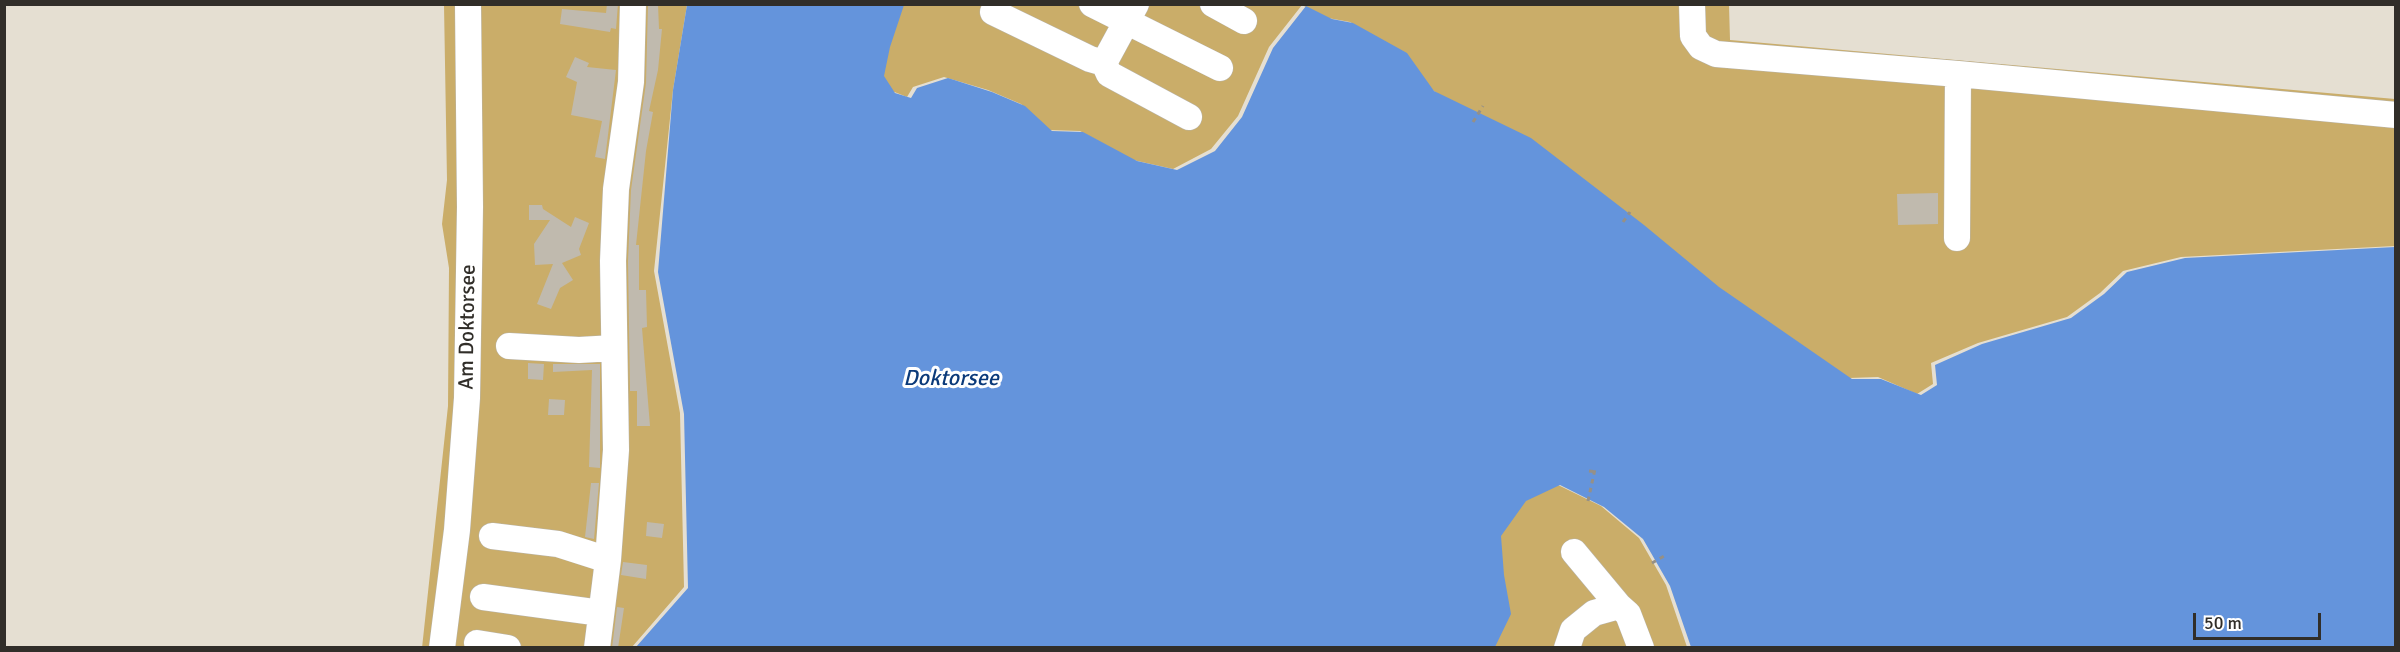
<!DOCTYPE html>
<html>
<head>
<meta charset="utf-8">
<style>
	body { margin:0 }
	#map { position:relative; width:2400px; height:652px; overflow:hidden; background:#e5dfd2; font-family:Signika,sans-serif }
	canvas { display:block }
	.frame { position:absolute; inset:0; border:6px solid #312e29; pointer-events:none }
	.scale { position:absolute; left:2193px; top:613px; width:128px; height:27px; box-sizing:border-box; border:3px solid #312e29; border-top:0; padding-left:8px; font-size:18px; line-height:21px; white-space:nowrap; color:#312e29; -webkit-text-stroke:4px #fff; paint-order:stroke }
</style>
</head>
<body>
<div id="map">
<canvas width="2400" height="652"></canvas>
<div class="frame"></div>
<div class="scale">50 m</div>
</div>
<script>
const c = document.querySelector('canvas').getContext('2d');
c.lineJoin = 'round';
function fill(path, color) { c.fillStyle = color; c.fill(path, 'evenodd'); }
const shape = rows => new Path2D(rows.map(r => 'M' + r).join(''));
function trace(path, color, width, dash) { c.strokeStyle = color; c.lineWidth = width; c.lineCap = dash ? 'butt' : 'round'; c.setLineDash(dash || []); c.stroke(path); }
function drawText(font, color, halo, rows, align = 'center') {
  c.font = font + ' Signika,sans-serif'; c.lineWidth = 6; c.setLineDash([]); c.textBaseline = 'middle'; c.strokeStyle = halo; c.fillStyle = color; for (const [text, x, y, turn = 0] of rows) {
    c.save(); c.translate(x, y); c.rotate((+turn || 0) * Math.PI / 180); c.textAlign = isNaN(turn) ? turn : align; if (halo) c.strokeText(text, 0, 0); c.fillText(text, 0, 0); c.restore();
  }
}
fill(shape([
	[444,5,687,5,673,90,654,271,680,413,684,587,632,647,422,648,448,406,449,268,442,224,447,180],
	[901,5,1729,5,1730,40,2395,99,2395,246,2181,257,2123,271,2100,293,2067,317,1978,343,1931,363,1933,384,1917,394,1878,377,1849,378,1431,89,1403,52,1350,22,1328,18,1302,5,1269,47,1238,116,1211,149,1173,169,1133,160,1080,131,1048,130,1021,104,988,90,944,77,913,87,907,97,892,91,881,75],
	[1556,484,1601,506,1639,538,1666,585,1687,647,1490,648,1498,535,1523,500]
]), '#caad69');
fill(shape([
	[687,5,904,5,890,47,884,76,895,93,911,98,917,88,948,78,992,92,1025,106,1052,131,1083,132,1137,161,1177,170,1215,151,1242,117,1273,48,1306,6,1332,19,1353,23,1407,53,1434,91,1531,138,1644,225,1719,287,1852,379,1881,379,1921,395,1937,385,1935,365,1982,344,2071,318,2104,294,2127,272,2185,258,2395,247,2395,647,1691,647,1670,586,1643,539,1604,507,1560,485,1526,501,1501,536,1504,575,1511,614,1495,647,636,647,688,588,684,414,658,272,673,90]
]), '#6494dc');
fill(shape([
	[607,4,618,4,616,29,611,28,610,32,560,24,562,9,606,13],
	[648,4,658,4,659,29,662,29,658,70,649,111,653,112,646,151,636,245,639,245,639,290,646,290,647,327,642,328,650,426,637,426,637,391,630,391,628,261,631,190,646,83],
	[575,57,589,63,587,67,616,70,605,159,595,157,602,121,571,115,577,82,566,77],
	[1938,193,1938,224,1898,225,1897,194],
	[529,205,542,205,543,209,571,227,575,217,589,223,579,249,581,255,562,263,573,280,560,288,551,309,537,304,553,264,535,265,534,244,550,220,529,220],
	[528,363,544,364,543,380,528,379],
	[553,364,600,364,600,468,589,467,592,370,553,372],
	[549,399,565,400,564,415,548,415],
	[591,483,599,483,594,539,585,537],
	[647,522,664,524,662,538,646,536],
	[623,562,647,565,646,579,621,575],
	[617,607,624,608,618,648,612,648]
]), '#c0baae');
const minor = shape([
	[1092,4,1220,68],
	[1213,4,1244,21],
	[1692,4,1693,36,1701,47,1716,54,1958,74,1957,238],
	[993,12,1090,59,1104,63,1109,74,1189,117],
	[1104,63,1136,4],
	[1958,74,2396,115],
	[509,346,579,350,614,348],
	[492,536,558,544,608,560],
	[1574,552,1619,606],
	[483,597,601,613],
	[477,643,508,648],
	[442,648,457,530,467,398,470,207,468,4],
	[597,648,608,560,616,450,613,261,616,189,631,82,633,4],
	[1567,648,1573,630,1594,613,1619,606,1628,614,1641,648]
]);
trace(minor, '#b8b3a6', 27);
trace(shape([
	[1473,122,1483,106],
	[1623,222,1630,212],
	[1589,471,1598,472],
	[1588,501,1595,469],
	[1652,563,1666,555]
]), '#959087', 3, [4.5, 4.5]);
trace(minor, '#fff', 26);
drawText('21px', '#312e29', '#fff', [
	["Am Doktorsee",468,327,-89]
]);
drawText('italic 22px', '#0b3a7a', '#fff', [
	["Doktorsee",951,379]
]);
</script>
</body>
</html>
